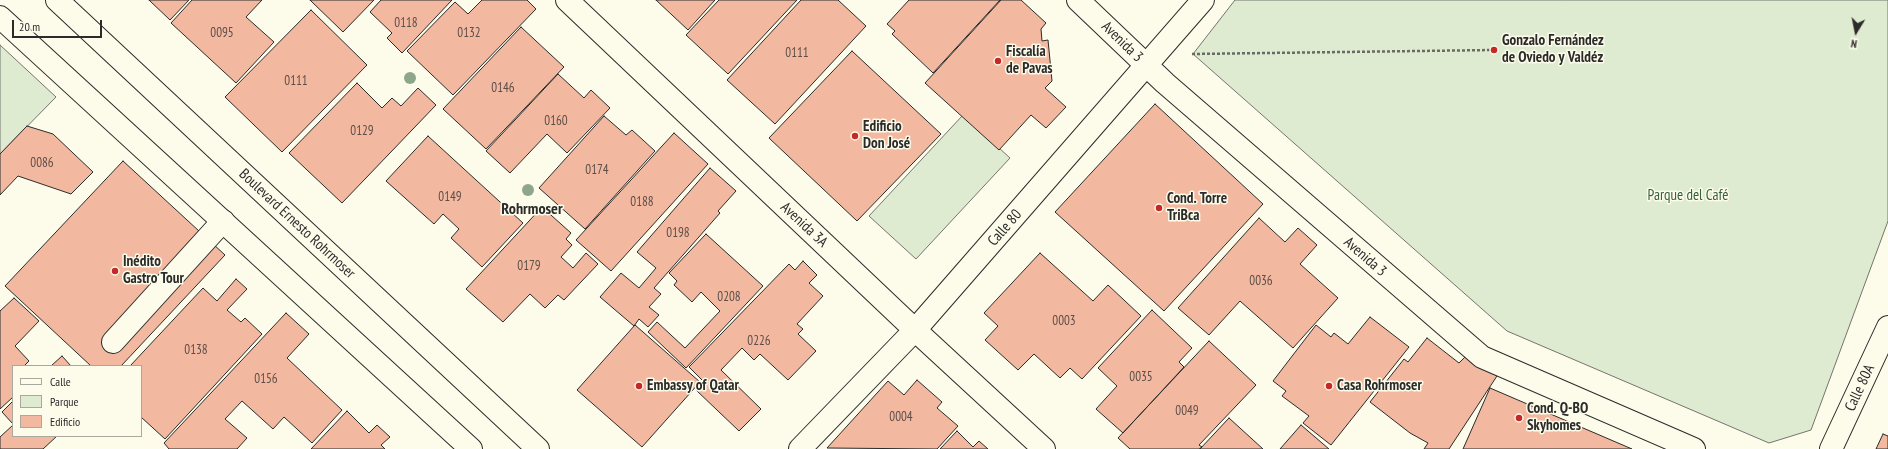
<!DOCTYPE html>
<html>
<head>
<meta charset="utf-8">
<style>
	body { margin:0 }
	#map { position:relative; width:1888px; height:449px; overflow:hidden; background:#fdfbea; font-family:"PT Sans Narrow",sans-serif }
	canvas { display:block }
	.legend { position:absolute; left:12px; top:365px; width:130px; height:72px; box-sizing:border-box; background:#fdfbea; border:1px solid #a9a89e; margin:0; padding:5px 7px; list-style:none; font-size:12px; color:#2b2b2b }
	.legend li { display:flex; align-items:center; gap:8px; height:20px }
	.legend b { width:20px; border:1px solid #a9a89e }
	.north { position:absolute; left:1836px; top:12px; width:40px; height:40px; -webkit-text-stroke:3px #fdfbea; paint-order:stroke; rotate:190deg; font-size:11px; font-weight:700; line-height:16px; text-align:center; color:#2b2b2b }
	.north::after { content:''; display:block; margin:auto; width:14px; height:18px; background:#2b2b2b; clip-path:polygon(50% 0,100% 100%,50% 72%,0 100%) }
	.scale { position:absolute; left:12px; top:20px; width:90px; height:18px; box-sizing:border-box; border:2px solid #2b2b2b; border-top:0; padding-left:5px; font-size:12px; line-height:14px; white-space:nowrap; color:#2b2b2b; -webkit-text-stroke:3px #fdfbea; paint-order:stroke }
</style>
</head>
<body>
<div id="map">
<canvas width="1888" height="449"></canvas>
<ul class="legend">
<li><b style="height:5px;background:#fdfbea"></b>Calle</li>
<li><b style="height:11px;background:#deebd1"></b>Parque</li>
<li><b style="height:11px;background:#f2b8a0"></b>Edificio</li>
</ul>
<div class="north">N</div>
<div class="scale">20 m</div>
</div>
<script>
const c = document.querySelector('canvas').getContext('2d');
c.lineJoin = 'round';
function fill(path, color) { c.fillStyle = color; c.fill(path, 'evenodd'); }
const shape = rows => new Path2D(rows.map(r => 'M' + r).join(''));
function trace(path, color, width, dash) { c.strokeStyle = color; c.lineWidth = width; c.lineCap = dash ? 'butt' : 'round'; c.setLineDash(dash || []); c.stroke(path); }
function drawText(font, color, halo, rows, align = 'center') {
  c.font = font + ' "PT Sans Narrow",sans-serif'; c.lineWidth = 3; c.setLineDash([]); c.textBaseline = 'middle'; c.strokeStyle = halo; c.fillStyle = color; for (const [text, x, y, turn = 0] of rows) {
    c.save(); c.translate(x, y); c.rotate((+turn || 0) * Math.PI / 180); c.textAlign = isNaN(turn) ? turn : align; if (halo) c.strokeText(text, 0, 0); c.fillText(text, 0, 0); c.restore();
  }
}
const green = shape([
	[1235,0,1888,0,1888,221,1811,430,1769,443,1507,331,1193,54,1235,0],
	[0,45,56,97,0,154,0,45],
	[963,115,1010,158,916,259,869,216,963,115]
]);
fill(green, '#deebd1');
trace(green, '#74746e', 1);
const building = shape([
	[149,0,189,0,170,20,149,0],
	[192,0,262,0,246,17,274,42,236,83,171,23,192,0],
	[310,0,374,0,343,32,310,0],
	[381,0,452,0,402,53,387,38,392,33,370,12,381,0],
	[482,0,527,0,536,9,453,95,407,51,455,2,468,14,482,0],
	[656,0,715,0,688,30,656,0],
	[719,0,797,0,728,74,686,35,719,0],
	[801,0,838,0,866,26,775,124,727,80,801,0],
	[909,0,1000,0,933,73,892,34,895,31,887,24,909,0],
	[1001,0,1021,0,1046,23,1041,29,1042,41,1048,40,1052,81,1045,88,1066,107,1046,128,1031,115,999,150,925,83,1001,0],
	[311,10,367,65,282,152,225,97,311,10],
	[521,27,564,67,486,149,443,109,521,27],
	[852,51,941,134,857,221,769,138,852,51],
	[558,74,584,98,591,90,610,108,567,153,547,134,510,173,486,151,558,74],
	[357,83,382,108,392,98,401,106,418,88,436,105,342,203,289,153,357,83],
	[1155,104,1263,204,1164,311,1055,212,1155,104],
	[604,116,626,135,632,130,655,151,585,229,539,188,604,116],
	[27,126,53,134,93,172,71,194,18,176,0,195,0,154,27,126],
	[674,133,708,164,611,271,576,240,674,133],
	[428,136,523,223,482,267,451,238,459,229,443,214,434,224,386,181,428,136],
	[123,161,225,255,121,366,91,366,5,286,123,161],
	[710,168,736,191,718,211,720,213,654,288,661,294,649,307,659,315,648,327,639,319,634,326,600,297,621,273,639,288,656,268,637,252,710,168],
	[542,207,571,233,566,239,572,245,561,257,573,268,586,253,598,264,564,300,558,295,545,308,530,294,503,322,466,289,542,207],
	[1259,218,1285,242,1298,228,1317,245,1300,264,1338,298,1293,348,1240,301,1209,335,1178,308,1259,218],
	[706,234,763,286,686,368,648,332,657,322,685,348,720,311,701,292,692,302,674,285,677,281,669,273,706,234],
	[1040,253,1093,301,1108,285,1141,316,1082,379,1070,368,1060,378,1034,354,1018,370,985,340,998,326,984,313,1040,253],
	[803,261,817,275,809,283,823,296,797,324,803,329,798,334,816,351,788,380,760,354,754,360,742,348,721,370,761,409,739,431,696,390,704,382,689,367,789,264,795,270,803,261],
	[236,279,247,289,227,310,241,322,245,318,262,334,165,439,141,417,141,366,130,366,203,288,217,301,236,279],
	[14,298,39,321,15,346,29,361,24,366,13,366,13,397,0,409,0,311,14,298],
	[1152,310,1192,348,1179,362,1184,367,1123,433,1096,409,1117,386,1098,368,1152,310],
	[286,313,309,334,287,358,342,410,312,443,284,417,273,429,242,401,225,419,247,438,237,449,169,449,164,443,286,313],
	[1370,317,1409,347,1331,445,1303,423,1309,416,1282,396,1286,391,1273,381,1316,325,1331,337,1334,333,1348,344,1370,317],
	[635,325,700,382,642,447,577,390,635,325],
	[1427,338,1459,363,1466,356,1497,376,1449,449,1424,449,1428,443,1410,433,1370,402,1404,359,1408,362,1427,338],
	[1209,341,1256,385,1199,445,1202,447,1199,449,1130,449,1118,438,1209,341],
	[62,356,71,366,51,366,62,356],
	[917,380,942,402,937,408,958,426,937,449,827,448,888,381,904,395,917,380],
	[1490,388,1632,449,1463,449,1490,388],
	[13,401,13,424,2,412,13,401],
	[347,411,369,433,377,425,390,437,381,445,385,449,311,449,347,411],
	[1229,418,1263,449,1200,449,1229,418],
	[13,425,13,436,57,436,43,449,0,449,0,437,13,425],
	[1301,425,1329,449,1280,449,1301,425],
	[957,431,973,447,979,441,988,449,940,449,957,431],
	[1883,434,1888,436,1888,449,1876,449,1883,434]
]);
fill(building, '#f2b8a0');
trace(building, '#2b2b2b', 1);
const minor = shape([
	[567,0,915,330,1044,449],
	[1078,0,1165,83,1482,357,1694,449],
	[113,342,223,221],
	[800,449,915,330,1203,0],
	[1831,449,1888,327]
]);
const major = shape([
	[57,0,538,449],
	[0,17,471,449]
]);
trace(minor, '#2b2b2b', 24);
trace(major, '#2b2b2b', 24);
trace(shape([
	[1192,54,1494,50]
]), '#6a6964', 2.5, [3, 2]);
trace(minor, '#fdfbea', 22);
trace(major, '#fdfbea', 22);
c.fillStyle = '#8ea78a';
for (const [x, y] of [
	[410,78],
	[528,190]
]) { c.beginPath(); c.arc(x, y, 6, 0, 2 * Math.PI); c.fill(); }
for (const [x, y, r, color] of [
	[1494,50,4,"#c62828"],
	[998,61,4,"#c62828"],
	[855,136,4,"#c62828"],
	[1159,208,4,"#c62828"],
	[115,271,4,"#c62828"],
	[639,386,4,"#c62828"],
	[1329,386,4,"#c62828"],
	[1519,418,4,"#c62828"]
]) { const dot = new Path2D(); dot.arc(x, y, r, 0, 2 * Math.PI); c.fillStyle = color; c.fill(dot); trace(dot, '#fdfbea', 1.5); }
drawText('13px', '#5d4e48', null, [
	["0118",406,23],
	["0095",222,33],
	["0132",469,33],
	["0111",797,53],
	["0111",296,81],
	["0146",503,88],
	["0160",556,121],
	["0129",362,131],
	["0086",42,163],
	["0174",597,170],
	["0149",450,197],
	["0188",642,202],
	["0198",678,233],
	["0179",529,266],
	["0036",1261,281],
	["0208",729,297],
	["0003",1064,321],
	["0226",759,341],
	["0138",196,350],
	["0035",1141,377],
	["0156",266,379],
	["0049",1187,411],
	["0004",901,417]
]);
drawText('bold 15px', '#2b2b2b', '#fdfbea', [
	["Gonzalo Fernández",1502,41],
	["de Oviedo y Valdéz",1502,58],
	["Fiscalía",1006,52],
	["de Pavas",1006,69],
	["Edificio",863,127],
	["Don José",863,144],
	["Cond. Torre",1167,199],
	["TriBca",1167,216],
	["Inédito",123,262],
	["Gastro Tour",123,279],
	["Embassy of Qatar",647,386],
	["Casa Rohrmoser",1337,386],
	["Cond. Q-BO",1527,409],
	["Skyhomes",1527,426]
], 'left');
drawText('15px', '#2b2b2b', '#fdfbea', [
	["Avenida 3",1122,42,44],
	["Boulevard Ernesto Rohrmoser",297,224,43],
	["Avenida 3A",804,225,43],
	["Calle 80",1005,228,-49],
	["Avenida 3",1365,257,41],
	["Calle 80A",1860,388,-65]
]);
drawText('15px', '#34623c', '#fdfbea', [
	["Parque del Café",1688,196]
]);
drawText('bold 16px', '#2b2b2b', '#fdfbea', [
	["Rohrmoser",532,209]
]);
</script>
</body>
</html>
